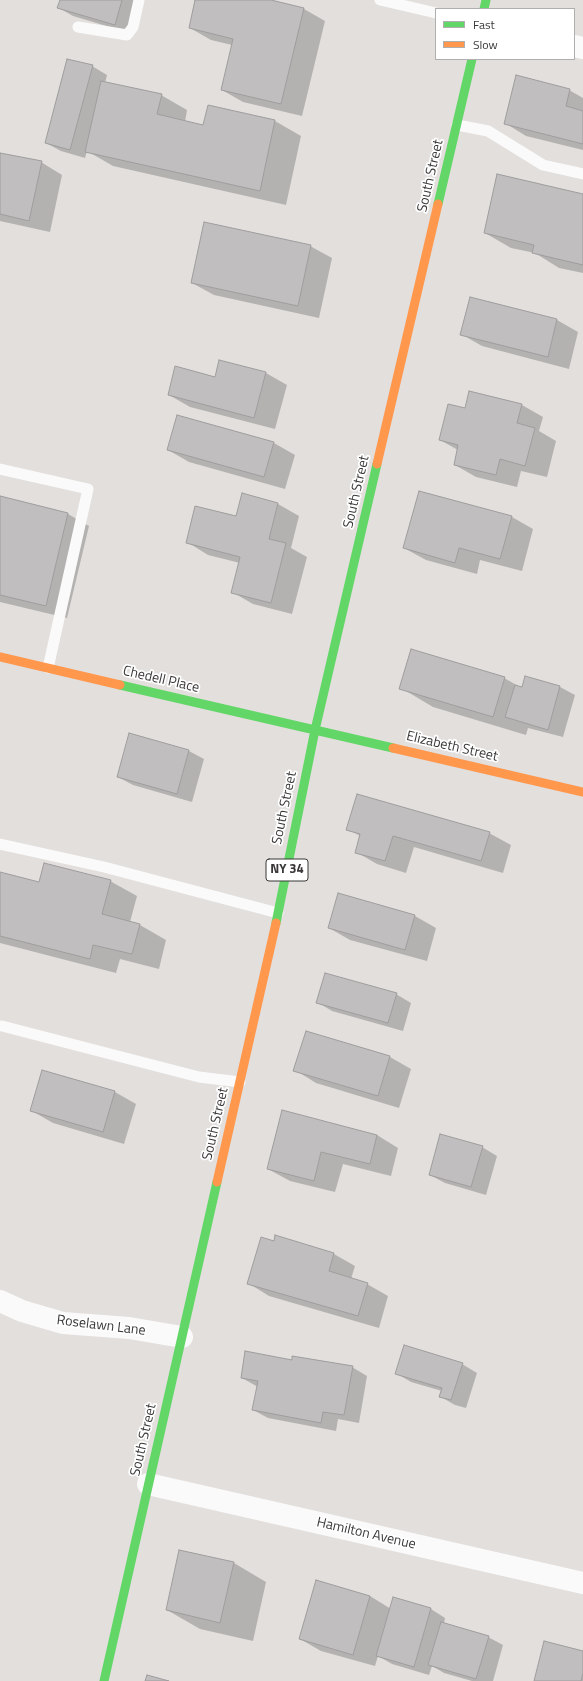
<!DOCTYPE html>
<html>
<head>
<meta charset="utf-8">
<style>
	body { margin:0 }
	#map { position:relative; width:583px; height:1681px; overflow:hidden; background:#e2dfdd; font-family:"Titillium Web",sans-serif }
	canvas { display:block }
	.legend { position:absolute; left:435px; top:8px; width:140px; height:52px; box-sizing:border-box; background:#fff; border:1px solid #b0afaf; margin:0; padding:5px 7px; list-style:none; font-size:12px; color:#393837 }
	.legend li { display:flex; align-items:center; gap:8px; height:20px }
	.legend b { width:20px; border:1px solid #b0afaf }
</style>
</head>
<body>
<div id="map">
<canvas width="583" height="1681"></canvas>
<ul class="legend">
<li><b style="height:5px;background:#63d668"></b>Fast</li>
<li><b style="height:5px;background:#ff974d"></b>Slow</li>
</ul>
</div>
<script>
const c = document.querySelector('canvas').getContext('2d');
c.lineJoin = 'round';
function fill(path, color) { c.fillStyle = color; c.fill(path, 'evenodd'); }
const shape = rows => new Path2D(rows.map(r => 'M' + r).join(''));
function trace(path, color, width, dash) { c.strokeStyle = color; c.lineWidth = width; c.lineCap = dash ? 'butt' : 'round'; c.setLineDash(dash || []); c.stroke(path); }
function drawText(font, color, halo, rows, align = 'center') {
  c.font = font + ' "Titillium Web",sans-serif'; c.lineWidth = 3.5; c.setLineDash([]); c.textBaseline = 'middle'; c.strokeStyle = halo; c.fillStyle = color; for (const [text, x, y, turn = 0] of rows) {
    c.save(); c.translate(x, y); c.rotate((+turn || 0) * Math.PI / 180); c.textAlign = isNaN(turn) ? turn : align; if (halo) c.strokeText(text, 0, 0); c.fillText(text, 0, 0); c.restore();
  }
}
fill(shape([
	[61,0,139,0,130,33,73,16,59,8],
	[196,0,267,0,304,9,325,21,302,116,243,102,222,90,232,45,211,40,190,28],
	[92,66,107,75,105,83,161,95,187,110,185,122,204,126,209,107,275,121,301,136,286,205,113,166,87,151,85,158,61,151,46,143],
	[569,90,583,98,583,150,526,136,505,123],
	[0,155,41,162,62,175,50,232,0,221],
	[583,195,583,273,559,268,535,253,511,248,485,233],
	[310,246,332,258,319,318,214,295,192,283],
	[470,298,557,320,578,332,569,369,482,346,461,334],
	[266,373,287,385,275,429,190,407,169,395,216,378],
	[522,405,543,417,539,431,556,441,547,477,521,471,517,487,476,477,455,465,458,450,440,440,465,409],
	[274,443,295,455,285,489,189,462,168,450],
	[243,495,278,504,299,516,291,548,307,557,292,614,253,604,232,592,240,563,208,555,187,542,237,518],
	[0,497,68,514,89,526,67,618,0,602],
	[512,517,533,529,522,571,480,560,477,574,426,560,404,548],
	[504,678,522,688,560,687,575,695,563,737,528,728,526,735,433,707,401,688],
	[130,735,189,751,204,759,192,802,133,785,118,777],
	[348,829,489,833,511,845,503,873,414,847,406,873,377,864,356,852,360,836],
	[0,873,40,883,110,881,137,896,130,922,140,925,166,940,159,969,120,959,116,973,0,943],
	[415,916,436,928,427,961,350,940,329,928],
	[396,994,411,1003,403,1031,332,1011,317,1002],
	[390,1057,411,1069,399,1108,316,1083,295,1070],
	[115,1092,136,1104,124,1144,53,1123,32,1111],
	[283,1112,377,1135,398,1148,391,1176,343,1164,335,1192,290,1181,268,1169],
	[482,1147,497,1156,486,1195,445,1183,430,1175],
	[276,1237,334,1254,355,1266,351,1279,367,1284,388,1296,379,1328,269,1296,248,1283,274,1242],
	[292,1361,352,1367,367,1376,359,1423,338,1419,336,1431,268,1418,253,1410,258,1387,242,1378],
	[462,1364,477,1373,466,1408,455,1405,441,1397,442,1391,411,1382,396,1373],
	[234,1563,266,1582,253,1641,200,1629,167,1610],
	[317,1581,370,1596,391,1609,431,1609,445,1618,444,1624,488,1637,503,1645,493,1681,472,1681,444,1673,432,1666,429,1675,392,1664,378,1656,375,1666,321,1651,300,1639],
	[583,1652,583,1681,535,1681]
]), '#0003');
const building = shape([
	[60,0,122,0,115,25,57,8,60,0],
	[195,0,271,0,304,8,281,104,221,90,233,39,189,28,195,0],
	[67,59,93,65,70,150,45,143,67,59],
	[516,75,570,89,566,106,583,111,583,144,504,124,516,75],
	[101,81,162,94,157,114,203,125,208,105,275,120,260,191,85,152,101,81],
	[0,153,42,161,29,221,0,214,0,153],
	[497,174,583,194,583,265,532,253,534,245,484,233,497,174],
	[204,222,311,245,298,306,191,283,204,222],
	[470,297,557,319,548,357,460,335,470,297],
	[219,360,266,372,254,418,168,395,175,366,215,377,219,360],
	[469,391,522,404,517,423,535,428,525,466,500,459,496,475,454,465,458,445,439,440,448,404,465,408,469,391],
	[177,415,274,442,264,477,167,450,177,415],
	[419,491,512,516,500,559,459,548,455,563,403,548,419,491],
	[242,493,278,503,269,539,286,543,271,603,231,593,240,557,186,543,195,506,236,516,242,493],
	[0,496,68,513,46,606,0,595,0,496],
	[411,649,505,677,493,717,399,689,411,649],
	[525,676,560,686,548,730,505,717,515,685,522,687,525,676],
	[129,733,189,750,177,794,117,777,129,733],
	[357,794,490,832,481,861,393,836,385,861,355,853,360,834,346,830,357,794],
	[44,863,111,880,102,914,140,924,132,954,93,945,90,959,0,936,0,872,39,882,44,863],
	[338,893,415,915,405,950,328,928,338,893],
	[325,973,397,993,388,1023,316,1003,325,973],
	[306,1031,390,1056,378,1096,293,1071,306,1031],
	[42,1070,115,1091,103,1132,30,1111,42,1070],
	[282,1110,377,1135,370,1164,321,1152,314,1181,267,1169,282,1110],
	[440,1134,483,1146,471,1187,429,1175,440,1134],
	[275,1235,334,1253,329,1271,368,1283,358,1316,247,1284,261,1237,274,1241,275,1235],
	[404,1345,463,1363,451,1400,439,1397,442,1388,395,1374,404,1345],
	[245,1351,292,1360,292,1356,353,1366,344,1415,323,1412,321,1423,252,1410,258,1381,241,1378,245,1351],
	[179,1550,234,1562,220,1623,166,1610,179,1550],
	[316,1580,370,1596,353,1655,299,1639,316,1580],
	[393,1597,431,1608,414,1667,376,1656,393,1597],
	[441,1622,489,1636,476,1679,428,1665,441,1622],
	[544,1641,583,1651,583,1673,581,1681,534,1681,544,1641],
	[147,1675,169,1681,145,1681,147,1675]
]);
fill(building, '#c0bebe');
trace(building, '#9e9c9d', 1);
trace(shape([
	[380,0,436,13],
	[78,27,127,35,133,27,139,0],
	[457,125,488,131,543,165,583,174],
	[0,469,88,489,48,668],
	[0,844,104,867,278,913],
	[2,1026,199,1077,240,1082]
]), '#fbfafa', 11);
trace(shape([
	[574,46,583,48],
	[0,1301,22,1311,63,1323,129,1328,182,1337],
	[148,1484,583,1583]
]), '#fbfafa', 22);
trace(shape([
	[484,9,486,0],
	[438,204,472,59],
	[120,685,393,748],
	[276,923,315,730,377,464],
	[104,1681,217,1182]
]), '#63d668', 9);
trace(shape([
	[377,464,438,204],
	[0,657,120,685],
	[393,748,583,792],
	[217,1182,276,923]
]), '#ff974d', 9);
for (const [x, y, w] of [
	[287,870,42]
]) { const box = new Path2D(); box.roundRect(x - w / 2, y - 11, w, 22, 3); c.fillStyle = '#fff'; c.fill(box); trace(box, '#393837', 1); }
drawText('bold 13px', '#393837', null, [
	["NY 34",287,870]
]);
drawText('14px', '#393837', '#fff', [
	["South Street",431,176,-77],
	["South Street",357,492,-77],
	["Chedell Place",161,680,13],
	["Elizabeth Street",452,747,13],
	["South Street",285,808,-78],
	["South Street",216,1124,-77],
	["Roselawn Lane",101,1326,7],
	["South Street",144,1440,-77],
	["Hamilton Avenue",366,1534,13]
]);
</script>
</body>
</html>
